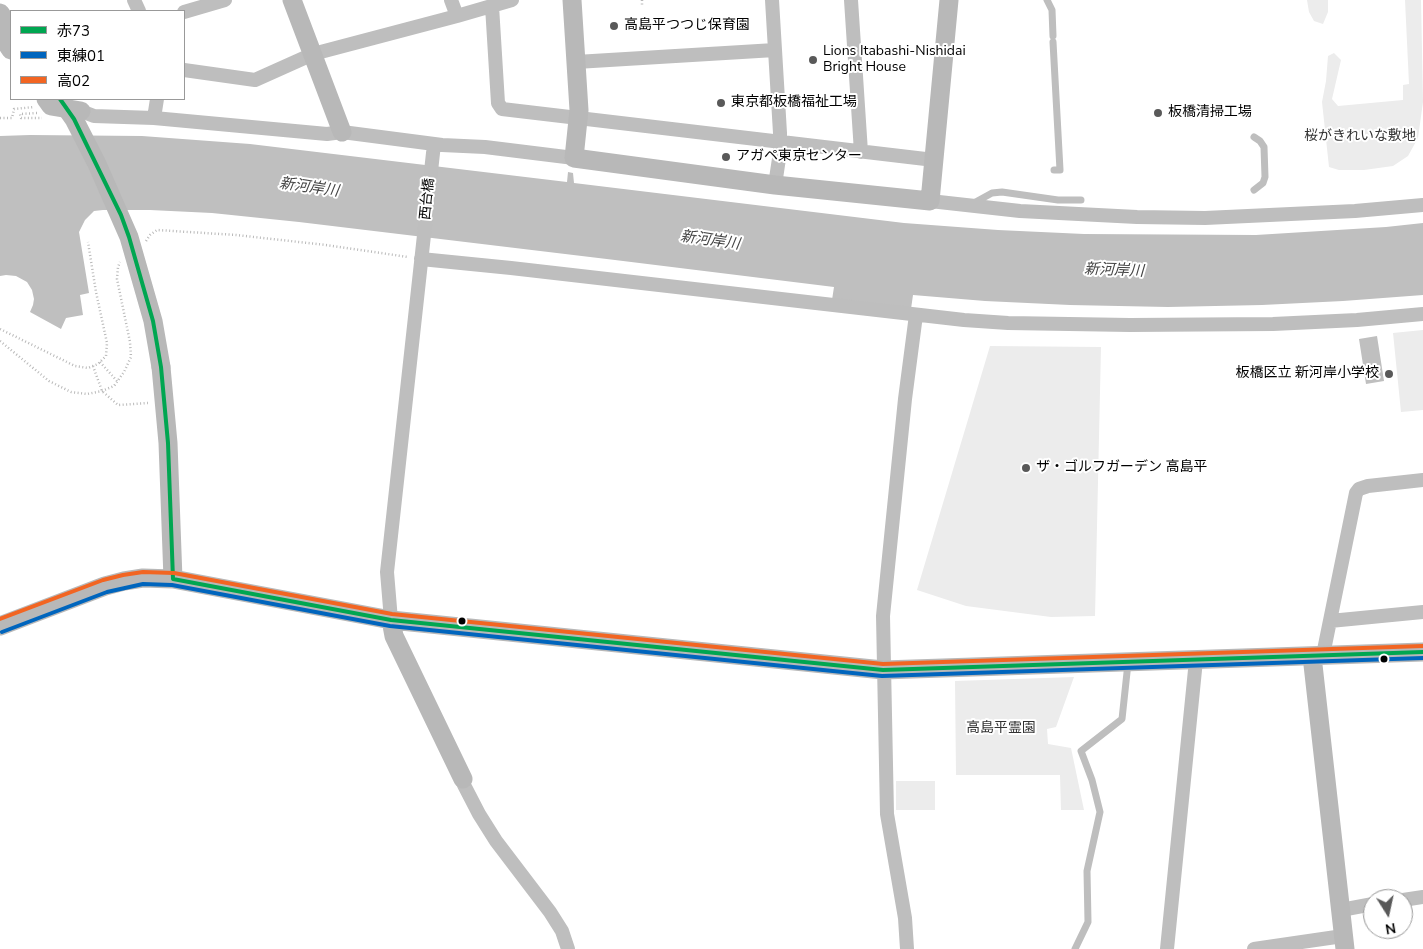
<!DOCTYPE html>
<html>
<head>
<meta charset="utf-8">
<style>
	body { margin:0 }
	#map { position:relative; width:1423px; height:949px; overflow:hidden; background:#fff; font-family:"Nunito Sans","Noto Sans JP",sans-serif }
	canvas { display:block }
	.legend { position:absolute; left:10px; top:10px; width:175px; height:90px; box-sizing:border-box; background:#fff; border:1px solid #999; margin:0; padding:6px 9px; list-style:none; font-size:15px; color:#000 }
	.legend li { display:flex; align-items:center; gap:10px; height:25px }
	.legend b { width:25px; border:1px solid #999 }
	.north { position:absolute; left:1363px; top:889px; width:50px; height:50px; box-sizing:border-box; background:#fff; border:1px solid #999; border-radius:50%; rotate:170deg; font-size:14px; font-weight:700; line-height:20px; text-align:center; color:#000 }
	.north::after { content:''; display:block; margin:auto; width:18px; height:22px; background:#595959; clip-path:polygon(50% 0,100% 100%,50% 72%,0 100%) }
</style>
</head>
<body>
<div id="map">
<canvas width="1423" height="949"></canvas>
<ul class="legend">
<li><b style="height:6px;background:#00a651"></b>赤73</li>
<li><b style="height:6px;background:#0065bd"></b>東練01</li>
<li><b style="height:6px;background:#f26522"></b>高02</li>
</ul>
<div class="north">N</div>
</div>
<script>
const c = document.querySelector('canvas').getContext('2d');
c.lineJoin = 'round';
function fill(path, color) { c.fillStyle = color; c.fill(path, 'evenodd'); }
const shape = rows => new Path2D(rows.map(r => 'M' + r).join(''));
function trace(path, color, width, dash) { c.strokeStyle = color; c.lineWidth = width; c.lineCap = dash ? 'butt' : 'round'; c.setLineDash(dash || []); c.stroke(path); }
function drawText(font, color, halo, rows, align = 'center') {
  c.font = font + ' "Nunito Sans","Noto Sans JP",sans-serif'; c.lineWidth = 4; c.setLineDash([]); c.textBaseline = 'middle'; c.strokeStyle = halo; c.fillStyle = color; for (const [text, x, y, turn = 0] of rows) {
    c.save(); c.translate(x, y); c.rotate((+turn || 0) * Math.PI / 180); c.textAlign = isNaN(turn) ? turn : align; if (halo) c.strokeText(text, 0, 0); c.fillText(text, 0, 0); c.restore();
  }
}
fill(shape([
	[1307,0,1328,0,1328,12,1323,24,1314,21,1309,12],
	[1405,0,1421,0,1423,102,1418,138,1408,156,1393,166,1364,170,1339,170,1329,167,1322,102,1326,81,1328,56,1334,53,1341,60,1332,99,1338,106,1403,100,1403,85,1409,84],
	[1423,330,1423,410,1401,412,1393,333],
	[990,346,1101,347,1095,616,1051,617,966,606,917,590],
	[1074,677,1056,727,1047,729,1048,744,1071,748,1084,810,1061,810,1060,775,956,775,955,681],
	[896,781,935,781,935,810,896,810]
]), '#ececec');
fill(shape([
	[30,135,142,136,250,144,567,182,568,172,573,173,574,183,904,223,998,230,1084,234,1256,235,1386,227,1423,223,1423,295,1343,301,1262,305,1168,307,1070,305,985,301,913,295,911,309,832,300,834,287,615,260,299,222,212,213,150,210,103,210,94,211,85,220,79,232,89,293,80,295,83,315,66,318,61,329,30,312,33,305,34,299,32,290,27,282,16,276,6,275,0,276,0,136],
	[1377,336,1384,381,1366,384,1359,339]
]), '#bfbfbf');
trace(shape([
	[642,0,642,6],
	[37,113,20,114,21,118,42,118],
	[0,118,12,118,14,109,34,107],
	[146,241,150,235,157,230,236,235,326,245,408,257],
	[0,329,75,366,88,368,98,364,106,356,107,343,96,292,88,242],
	[0,341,49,381,71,392,87,394,102,391,114,386,124,372,131,357,130,342,117,279,118,267,120,262],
	[100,362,117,381],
	[93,366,102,391,118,405,148,403]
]), '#b9b9b9', 2.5, [1, 2.5]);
trace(shape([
	[1047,0,1052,10,1053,36],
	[1053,42,1060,170,1054,170],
	[1254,137,1260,141,1264,147,1265,177,1263,183,1254,190],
	[972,204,992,193,1002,192,1058,200,1081,200],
	[1075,949,1088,922,1087,871,1100,812,1092,780,1081,751,1122,719,1128,663]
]), '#bebebe', 7);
trace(shape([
	[134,0,139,11],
	[451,0,457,16],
	[772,0,780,133,780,152,775,185],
	[851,0,861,152],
	[492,6,498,103,502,109,934,160],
	[184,12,225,0],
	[576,62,775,50],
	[184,70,255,80,313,54,457,16,512,0],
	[81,111,94,116,154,118,327,134,342,132,442,145,485,147,574,158],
	[154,118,157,99],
	[930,201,1020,211,1137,217,1205,218,1355,211,1423,205],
	[421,259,511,268,964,320,1008,323,1130,325,1273,324,1357,320,1423,314],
	[391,620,387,572,434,144],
	[1330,621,1423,612],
	[1323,655,1356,493,1359,489,1368,486,1423,480],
	[463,779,464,785,479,814,496,841,550,912,562,931,568,949],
	[1403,900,1423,897],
	[1341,910,1373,904],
	[907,949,905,918,887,814,883,616,905,399,916,315],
	[1167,949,1196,660],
	[1254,949,1343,936]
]), '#bebebe', 14);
trace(shape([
	[292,0,342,132],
	[572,0,579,110,574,158,775,185,930,201,949,0],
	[0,13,11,29],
	[0,34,11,50],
	[46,99,51,106,81,111],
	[161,367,168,443,173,579],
	[391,620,394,636,463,779],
	[0,626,105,586,124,581,143,578,173,579,391,620,883,670,1423,652],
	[1312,656,1345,949]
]), '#b8b8b8', 19);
trace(shape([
	[60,99,74,119,97,164,129,237,153,321,161,367]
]), '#b8b8b8', 19);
trace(shape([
	[60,99,74,119,121,215,129,237,153,321,161,367,168,443,173,579,391,620,883,670,1423,652]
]), '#00a651', 4);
trace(shape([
	[2,632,107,592,143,584,172,585,390,626,882,676,1423,658]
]), '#0065bd', 4);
trace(shape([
	[0,619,103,580,123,575,143,572,174,573,392,614,883,664,1423,646]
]), '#f26522', 4);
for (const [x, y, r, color] of [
	[614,26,5,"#595959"],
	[813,60,5,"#595959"],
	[721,103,5,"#595959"],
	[1158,113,5,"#595959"],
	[726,157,5,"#595959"],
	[1389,374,5,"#595959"],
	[1026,468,5,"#595959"],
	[462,621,4.5,"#000"],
	[1384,659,4.5,"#000"]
]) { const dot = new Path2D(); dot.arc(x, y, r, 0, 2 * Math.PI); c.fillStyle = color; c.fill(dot); trace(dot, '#fff', 2); }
drawText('14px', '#000', '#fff', [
	["高島平つつじ保育園",624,26],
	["Lions Itabashi-Nishidai",823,52],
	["Bright House",823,68],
	["東京都板橋福祉工場",731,103],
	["板橋清掃工場",1168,113],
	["アガペ東京センター",736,157],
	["板橋区立 新河岸小学校",1379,374,"right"],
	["ザ・ゴルフガーデン 高島平",1036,468]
], 'left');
drawText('14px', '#333', '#fff', [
	["桜がきれいな敷地",1360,137],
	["高島平霊園",1001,729]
]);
drawText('14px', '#000', '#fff', [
	["西台橋",428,199,-84]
]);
drawText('italic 15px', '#444', '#fff', [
	["新河岸川",309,188,8],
	["新河岸川",710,241,8],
	["新河岸川",1114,271,2]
]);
</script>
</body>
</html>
